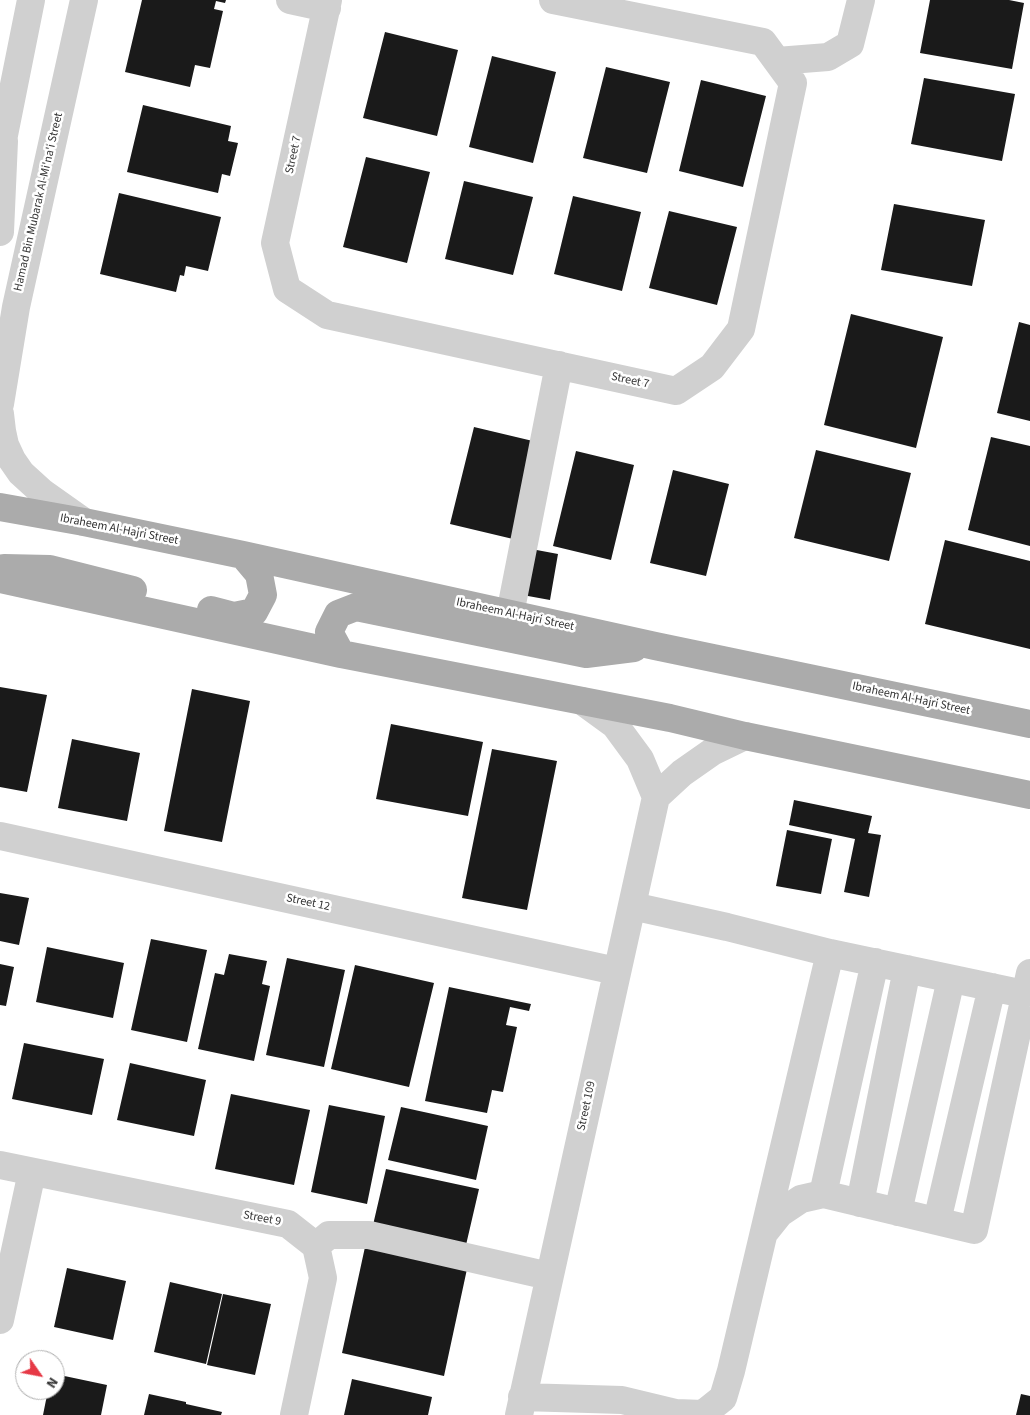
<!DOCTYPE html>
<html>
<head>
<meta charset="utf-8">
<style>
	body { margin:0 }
	#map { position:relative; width:1030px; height:1415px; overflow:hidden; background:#fff; font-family:"Source Sans 3",sans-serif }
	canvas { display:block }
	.north { position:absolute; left:15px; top:1350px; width:50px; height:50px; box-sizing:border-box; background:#fff; border:1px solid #adadad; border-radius:50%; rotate:123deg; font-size:14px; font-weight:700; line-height:20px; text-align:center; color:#333 }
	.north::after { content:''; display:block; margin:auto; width:18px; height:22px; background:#e63946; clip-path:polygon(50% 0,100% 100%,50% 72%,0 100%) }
</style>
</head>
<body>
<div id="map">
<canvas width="1030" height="1415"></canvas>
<div class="north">N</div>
</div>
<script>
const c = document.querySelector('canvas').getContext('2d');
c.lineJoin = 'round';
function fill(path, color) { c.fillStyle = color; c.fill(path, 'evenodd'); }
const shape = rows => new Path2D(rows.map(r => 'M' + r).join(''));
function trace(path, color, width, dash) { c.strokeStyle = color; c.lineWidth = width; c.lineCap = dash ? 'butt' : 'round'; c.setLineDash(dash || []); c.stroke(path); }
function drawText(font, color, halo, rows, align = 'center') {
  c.font = font + ' "Source Sans 3",sans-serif'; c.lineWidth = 5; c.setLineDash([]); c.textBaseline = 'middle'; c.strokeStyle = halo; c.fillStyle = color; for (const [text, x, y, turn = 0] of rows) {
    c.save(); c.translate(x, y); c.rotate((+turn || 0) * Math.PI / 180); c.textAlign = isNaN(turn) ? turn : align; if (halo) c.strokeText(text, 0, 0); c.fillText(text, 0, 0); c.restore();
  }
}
fill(shape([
	[142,0,226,0,225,3,216,1,214,9,223,11,210,68,195,65,190,87,125,72],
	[930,0,1009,0,1024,3,1012,69,920,53],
	[385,32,458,50,437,136,363,118],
	[492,56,556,72,533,163,469,147],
	[606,67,670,82,647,173,583,158],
	[924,78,1015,94,1002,161,911,144],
	[701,80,766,96,743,187,679,171],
	[143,105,231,126,228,141,238,143,230,176,222,174,218,193,127,172],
	[366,157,430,172,407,263,343,247],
	[464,181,533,197,513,275,445,259],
	[119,193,221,217,208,271,186,266,184,276,180,275,176,292,100,274],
	[573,196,641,212,622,291,554,274],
	[894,204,985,220,972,286,881,270],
	[669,211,737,227,717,305,649,288],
	[851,314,943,337,916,448,824,425],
	[1019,322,1030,325,1030,421,997,413],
	[474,427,537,442,513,539,450,524],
	[991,437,1030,446,1030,546,968,530],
	[816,450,911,473,889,561,794,538],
	[576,451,634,465,611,560,553,546],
	[673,470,729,484,706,576,650,563],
	[945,540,1030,561,1030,649,925,624],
	[526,548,558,554,550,600,517,594],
	[0,687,47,695,27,792,0,787],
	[192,689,250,701,222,842,164,831],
	[391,724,483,742,468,816,376,799],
	[72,739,140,753,127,821,58,808],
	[492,749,557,761,527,910,462,898],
	[794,800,872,816,868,833,881,835,869,897,844,892,855,839,789,825],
	[787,830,832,839,821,894,776,886],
	[0,893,29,898,19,945,0,941],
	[151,939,207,950,187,1042,131,1030],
	[47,947,124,963,113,1018,36,1002],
	[229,954,267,961,262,984,270,986,254,1061,198,1049,215,973,224,975],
	[287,958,345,970,324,1067,266,1055],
	[0,964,14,967,6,1006,0,1005],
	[355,965,434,983,409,1087,331,1069],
	[449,987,531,1004,529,1011,510,1007,506,1025,517,1027,503,1092,492,1090,487,1113,425,1101],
	[24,1043,104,1059,92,1115,12,1099],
	[130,1063,206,1080,194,1136,117,1120],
	[231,1094,310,1110,294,1185,215,1169],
	[329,1105,385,1116,367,1204,311,1192],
	[401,1107,488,1126,476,1180,388,1160],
	[386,1169,479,1189,466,1245,373,1225],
	[365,1247,467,1269,444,1376,342,1353],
	[67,1268,126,1281,113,1340,54,1327],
	[170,1282,222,1294,206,1364,154,1352],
	[223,1294,271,1304,255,1375,207,1365],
	[55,1374,107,1385,101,1415,43,1415,48,1390,55,1390],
	[352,1379,432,1397,428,1415,344,1415],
	[149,1394,186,1402,186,1404,222,1412,221,1415,144,1415],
	[1021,1394,1030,1396,1030,1415,1016,1415]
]), '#1a1a1a');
trace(shape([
	[290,0,327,8],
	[328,0,275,243,287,289,327,315,676,391,712,367,741,329,793,83,763,42,553,0],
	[777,61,828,57,850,44,861,0],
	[0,155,31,0],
	[0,232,4,141],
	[0,404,16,307,84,0],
	[0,414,2,431,5,445,12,460,21,473,43,493,84,522],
	[510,614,559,365],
	[656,797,682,773,712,752,745,736],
	[0,836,616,971],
	[632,906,727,927,830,953,1024,994],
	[0,1165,288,1224,316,1246,323,1278,294,1415],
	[823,1194,875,962],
	[860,1203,907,969],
	[898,1212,951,979],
	[937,1221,992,987],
	[764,1233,780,1213,801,1199,823,1194,974,1230,1030,973],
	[316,1246,329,1235,369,1235,549,1276],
	[0,1320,32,1172],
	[522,1397,622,1400,676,1413,703,1414,723,1398,731,1371,830,953],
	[519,1415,656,797,640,759,615,725,582,701]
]), '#d0d0d0', 28);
trace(shape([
	[0,507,84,522,243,555,655,646,1030,724],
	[4,568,50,569,133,590],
	[0,579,341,654,670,718,745,736,1030,795],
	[211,610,234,616,254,612,263,595,259,574,243,555],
	[341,654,329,632,338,614,356,607,586,654,634,648]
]), '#ababab', 28);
drawText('12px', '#333', '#fff', [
	["Street 7",294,155,-78],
	["Hamad Bin Mubarak Al-Mi'na'i Street",39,202,-77],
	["Street 7",630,381,12],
	["Ibraheem Al-Hajri Street",119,530,11],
	["Ibraheem Al-Hajri Street",515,615,12],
	["Ibraheem Al-Hajri Street",911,699,12],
	["Street 12",308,903,12],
	["Street 109",587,1106,-78],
	["Street 9",262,1219,11]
]);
</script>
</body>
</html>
